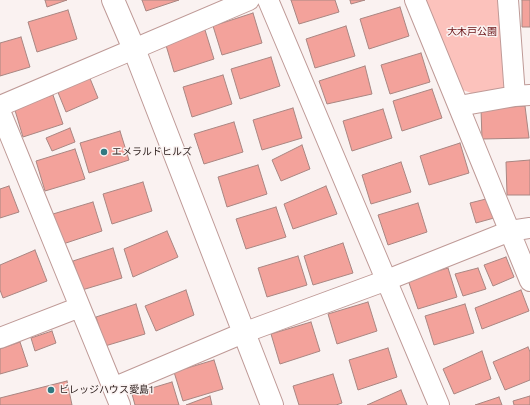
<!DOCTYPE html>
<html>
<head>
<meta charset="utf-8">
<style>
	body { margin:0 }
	canvas { display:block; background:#faf2f1 }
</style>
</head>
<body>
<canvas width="530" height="405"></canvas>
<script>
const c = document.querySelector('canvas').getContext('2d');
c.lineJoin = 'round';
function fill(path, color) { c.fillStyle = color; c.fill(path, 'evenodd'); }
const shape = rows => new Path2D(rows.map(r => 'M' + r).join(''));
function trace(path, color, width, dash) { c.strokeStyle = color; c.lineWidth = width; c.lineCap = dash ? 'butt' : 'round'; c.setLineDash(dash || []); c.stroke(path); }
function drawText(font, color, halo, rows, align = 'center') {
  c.font = font + ' Commissioner,"Noto Sans JP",sans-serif'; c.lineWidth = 3; c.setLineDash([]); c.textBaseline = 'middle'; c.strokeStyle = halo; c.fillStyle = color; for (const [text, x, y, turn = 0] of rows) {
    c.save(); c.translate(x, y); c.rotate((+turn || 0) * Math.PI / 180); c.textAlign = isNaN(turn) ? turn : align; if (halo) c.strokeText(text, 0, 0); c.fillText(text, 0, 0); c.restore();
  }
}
fill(shape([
	[426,0,500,0,509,81,504,89,474,94,460,89]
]), '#fcc2bc');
const building = shape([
	[45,0,67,0,47,7,45,0],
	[142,0,179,0,146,11,142,0],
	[291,0,335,0,339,12,299,24,291,0],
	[350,0,365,0,351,4,350,0],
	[522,0,530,0,530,27,522,27,522,0],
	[400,7,409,36,369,49,360,19,400,7],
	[68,10,77,39,37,52,28,22,68,10],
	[253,13,262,43,222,55,213,26,253,13],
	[346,26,355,56,315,68,306,39,346,26],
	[205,30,214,59,174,72,165,42,205,30],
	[21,37,30,67,0,76,0,43,21,37],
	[421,53,430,82,390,94,381,65,421,53],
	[271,57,280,86,240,99,231,69,271,57],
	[365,66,372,94,327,104,319,81,365,66],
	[223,75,232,104,192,117,183,87,223,75],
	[89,76,98,98,66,112,57,90,89,76],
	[432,89,442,118,402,131,393,101,432,89],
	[53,95,63,124,23,137,14,107,53,95],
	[525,106,529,138,482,139,481,109,525,106],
	[293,108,302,138,262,150,253,120,293,108],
	[383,109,392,138,352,151,343,121,383,109],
	[234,122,243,152,204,164,194,134,234,122],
	[70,128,75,142,52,151,46,138,70,128],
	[120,131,129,160,89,173,80,143,120,131],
	[460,143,469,173,429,185,420,156,460,143],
	[302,145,310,169,281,181,272,160,302,145],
	[75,149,85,179,45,191,36,161,75,149],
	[530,160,530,195,507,195,506,162,530,160],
	[401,162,411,192,371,204,362,175,401,162],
	[258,165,267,194,227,207,218,177,258,165],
	[143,182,152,211,112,224,103,194,143,182],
	[9,186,19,212,0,218,0,189,9,186],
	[326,186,337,214,293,229,284,204,326,186],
	[486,199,494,218,476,223,470,203,486,199],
	[93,202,102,231,63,244,53,214,93,202],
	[418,203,427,232,388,245,378,215,418,203],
	[276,207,286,237,246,249,236,219,276,207],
	[167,231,178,257,133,277,124,249,167,231],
	[343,243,353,273,313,285,304,256,343,243],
	[113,248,122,278,82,290,73,261,113,248],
	[35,250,47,281,3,298,0,290,0,265,35,250],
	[298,256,307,285,267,297,258,268,298,256],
	[506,257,514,277,493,286,484,265,506,257],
	[448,268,457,297,418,309,408,280,448,268],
	[478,268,486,289,463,296,455,274,478,268],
	[186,290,194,315,156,331,145,306,186,290],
	[521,290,529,311,482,329,475,308,521,290],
	[368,302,377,331,337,344,328,314,368,302],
	[136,304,145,334,105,346,96,317,136,304],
	[465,304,474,333,434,345,425,316,465,304],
	[311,322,320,351,280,364,271,334,311,322],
	[52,331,56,343,35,351,31,338,52,331],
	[20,342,28,366,0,374,0,349,20,342],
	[528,347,530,352,530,380,505,390,493,362,528,347],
	[388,348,397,377,358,390,349,360,388,348],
	[482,351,491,379,454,394,443,369,482,351],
	[214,360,223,389,183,401,174,372,214,360],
	[333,374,342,403,336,405,299,405,293,386,333,374],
	[67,381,72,405,0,405,0,398,67,381],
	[172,382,179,405,135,405,132,394,172,382],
	[401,390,407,405,367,405,401,390],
	[210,396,212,405,186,405,210,396],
	[530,396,530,405,514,405,513,401,530,396],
	[499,397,502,405,475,405,499,397]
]);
fill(building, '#f3a29b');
trace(building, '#a98682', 1);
const minor = shape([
	[268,0,439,405],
	[415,0,530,281],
	[508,0,515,96],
	[0,106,249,0],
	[459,106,515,96,530,95],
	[0,111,120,405],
	[0,338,80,307],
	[113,388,243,333,387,280,510,231,530,228]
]);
const tertiary = shape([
	[113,0,134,49,272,405]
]);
trace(minor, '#bf9a97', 22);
trace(tertiary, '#bf9a97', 24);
trace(minor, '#fff', 20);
trace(tertiary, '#fff', 22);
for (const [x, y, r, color] of [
	[104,152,4,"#317981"],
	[51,390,4,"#317981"]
]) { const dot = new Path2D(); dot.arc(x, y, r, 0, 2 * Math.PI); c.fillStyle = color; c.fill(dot); trace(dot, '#faf2f1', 1.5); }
drawText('10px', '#691114', '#faf2f1', [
	["大木戸公園",472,32]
]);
drawText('10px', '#312321', '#faf2f1', [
	["エメラルドヒルズ",112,152],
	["ビレッジハウス愛島1",59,390]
], 'left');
</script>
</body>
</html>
